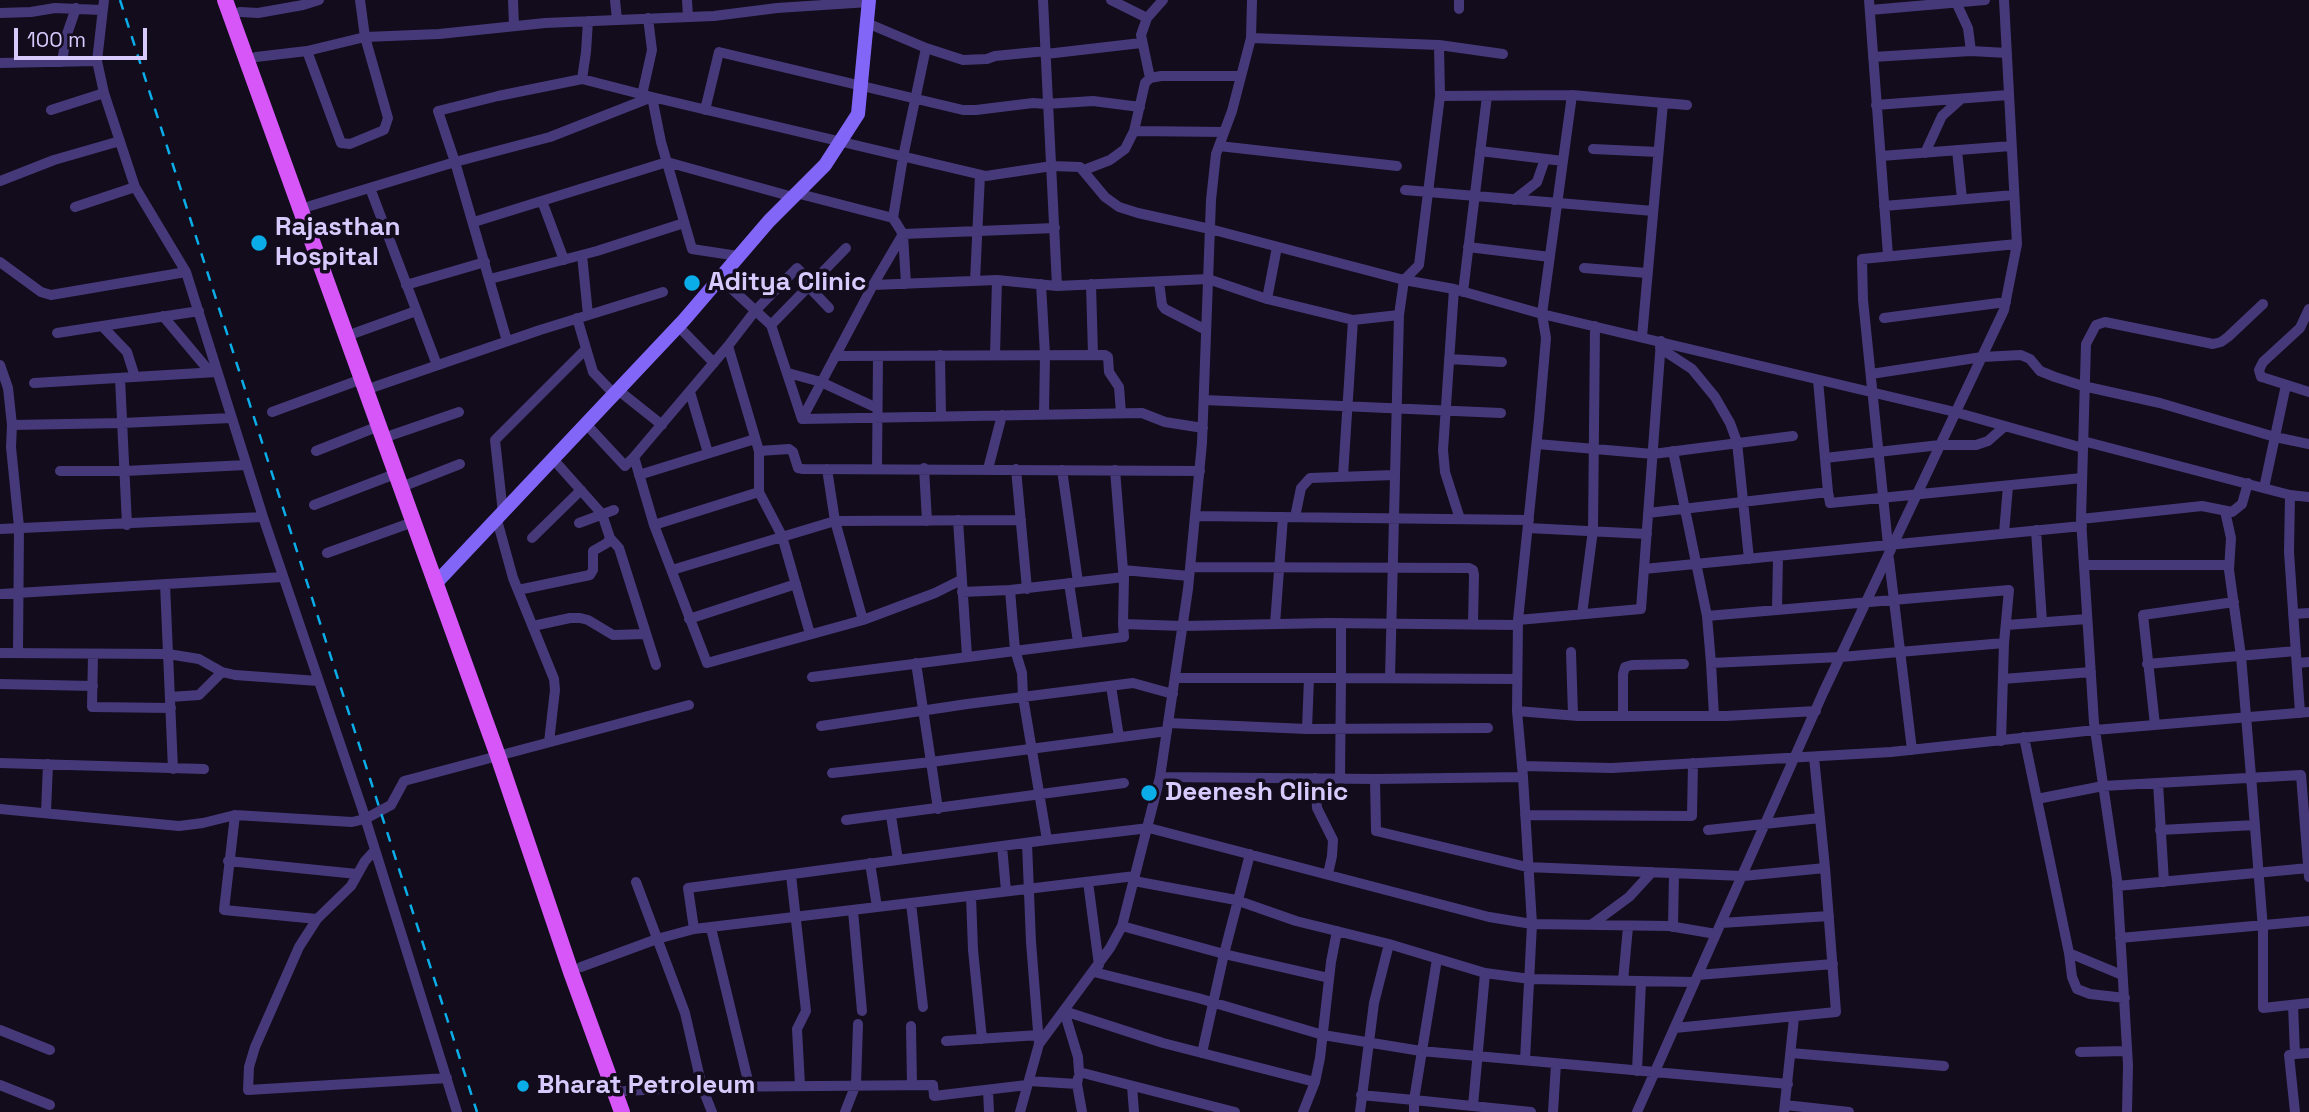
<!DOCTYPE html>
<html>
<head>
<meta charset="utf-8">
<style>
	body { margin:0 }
	#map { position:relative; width:2309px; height:1112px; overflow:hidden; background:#120c1c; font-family:"Space Grotesk",sans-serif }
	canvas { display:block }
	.scale { position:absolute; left:14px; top:28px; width:133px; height:32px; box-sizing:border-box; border:4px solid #d8cafd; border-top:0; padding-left:9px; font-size:21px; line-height:24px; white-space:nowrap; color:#d8cafd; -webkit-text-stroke:5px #120c1c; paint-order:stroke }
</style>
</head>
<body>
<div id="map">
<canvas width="2309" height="1112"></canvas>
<div class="scale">100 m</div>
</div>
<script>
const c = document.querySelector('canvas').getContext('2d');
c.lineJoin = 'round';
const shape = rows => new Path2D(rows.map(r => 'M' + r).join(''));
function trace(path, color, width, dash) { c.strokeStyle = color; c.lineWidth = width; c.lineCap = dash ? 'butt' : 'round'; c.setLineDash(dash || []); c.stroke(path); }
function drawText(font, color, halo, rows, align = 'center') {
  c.font = font + ' "Space Grotesk",sans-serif'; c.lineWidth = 7; c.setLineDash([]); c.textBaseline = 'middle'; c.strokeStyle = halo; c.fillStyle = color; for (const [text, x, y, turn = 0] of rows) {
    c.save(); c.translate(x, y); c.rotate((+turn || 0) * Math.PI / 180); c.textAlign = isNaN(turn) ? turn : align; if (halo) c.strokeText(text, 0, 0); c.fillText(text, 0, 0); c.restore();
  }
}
trace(shape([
	[104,0,97,61,104,93,135,187,186,272,263,517,362,808,457,1112],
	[513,0,514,26],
	[615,0,617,20],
	[687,0,688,17],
	[1043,0,1057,286,1208,279,1267,299,1353,320,1399,315,1404,280,1419,265,1440,96,1439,45],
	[1111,0,1147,18],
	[1869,0,1888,255],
	[1955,0,1968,28,1971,51],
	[1459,9,1459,0],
	[1870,10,1985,0],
	[240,12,258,13,303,5,319,0],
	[0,13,31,12,55,8,101,10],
	[867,23,926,48],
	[1251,38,1439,45,1503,54],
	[307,51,341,143,350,144,384,130,388,118,365,37,360,0],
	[1046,54,1141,43],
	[256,57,307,51,365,37,439,34,545,23,714,16,777,8,869,2],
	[1873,57,1971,51,2007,53],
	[62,62,66,37,76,8],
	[0,63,97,61],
	[1150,78,1141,35,1147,18,1163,0],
	[582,79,586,52,588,21],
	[642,95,652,50,648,18],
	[1440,96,1572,95,1687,105],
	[1876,105,2008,95],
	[51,110,104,93],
	[705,110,719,52,963,110,976,110,1033,103,1046,104,1093,101,1140,107],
	[1134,131,1224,132],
	[1219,146,1397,166],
	[1593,149,1658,152],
	[1957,150,1962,199],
	[1480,151,1563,161],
	[1925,153,1942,116,1961,99],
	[1881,156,2011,146],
	[1084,170,1110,160,1125,149,1134,131,1145,83,1150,78,1161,76,1241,76],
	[0,181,54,160,120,141],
	[370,188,437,365],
	[1405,190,1653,211],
	[796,193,893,218,903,234,906,284],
	[1514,200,1537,182,1545,159],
	[542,201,564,260],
	[310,206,455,162,438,111,498,96,582,79,652,97,661,142,692,249,738,256],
	[1884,206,2014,195],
	[75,207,135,187],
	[893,218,903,157,926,48,963,60,987,59,995,56,1046,51],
	[474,222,667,162,793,197],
	[1468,247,1550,257],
	[582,255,588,315],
	[0,262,41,292,51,295,186,272],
	[1584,268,1647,273],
	[720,278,771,325,802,419,873,285,997,280,1057,286],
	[490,279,597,251,684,223],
	[975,281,980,175],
	[1159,282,1162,305,1165,309,1206,330],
	[1041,284,1045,355,1044,414],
	[1091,284,1093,355],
	[406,285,485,262],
	[873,285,903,234,1055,228],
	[808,286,829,308],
	[1454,289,1443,450,1445,472,1460,519],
	[1463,292,1487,96],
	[1267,299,1277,247],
	[2309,309,2300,328,2263,362,2259,370,2261,377,2265,378,2309,392],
	[163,316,210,372],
	[577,318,593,372,614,394],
	[1884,318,2006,302],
	[771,325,846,248],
	[102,326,127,352,135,377],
	[678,326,714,363],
	[57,333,199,311],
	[355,333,416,311],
	[1642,337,1663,103],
	[507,341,455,162,550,137,652,97,986,176,1052,166,1080,167,1105,197,1119,207,1138,213,1210,229,1404,280,1454,289,1542,314,1955,412,2083,448],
	[728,346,755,311,797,268,811,282],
	[1660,348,1692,369,1715,397,1730,423,1737,442,1749,559],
	[940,355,941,416],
	[995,355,997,280],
	[835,356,1105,355,1108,357,1109,372,1119,387,1121,413],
	[1449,359,1502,362],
	[0,365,8,388,12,425,11,447,19,527,18,653],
	[788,373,821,382,877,408],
	[1871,374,1982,357,2021,355,2030,359,2040,371,2055,377,2083,386,2160,403,2275,437,2309,444],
	[120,378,127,525],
	[1818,380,1828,492],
	[34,383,217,372],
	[374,387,540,330,663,292],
	[618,390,662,425],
	[690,392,708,453],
	[1204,400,1501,413],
	[272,412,362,379],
	[802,419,1142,413,1165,422,1203,428],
	[586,424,625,466,634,457,654,525,707,663,863,620,935,593,961,580],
	[12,425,122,423,231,418],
	[392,435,459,412],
	[2083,441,2290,495,2309,497],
	[1537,444,1653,454,1793,436],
	[316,451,379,426],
	[759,451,789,449,793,452,798,468,803,469,1200,471],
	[1673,451,1707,616],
	[634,457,728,346,759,451,759,492,782,536,810,634],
	[1825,458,1940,445,1976,445,1988,441,2005,426],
	[877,468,878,356],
	[924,468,927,521],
	[827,469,835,521,1021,520],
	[988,469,1002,415],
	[1016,469,1027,589],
	[1062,470,1078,582],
	[1115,470,1123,570],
	[60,471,125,471,246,465],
	[639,475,755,439],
	[1343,476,1353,320],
	[409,484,460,464],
	[2264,488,2286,385],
	[2290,495,2289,552,2300,713],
	[314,505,395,474],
	[2225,511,2231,538,2229,570,2241,656,2251,776,2263,929,2263,1008,2309,1003],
	[503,513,495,440,586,349],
	[1648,513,1828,492,1830,503,2082,478],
	[1195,516,1529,520],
	[1295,517,1301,488,1310,478,1394,475],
	[2081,519,2202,506,2232,512,2242,504,2248,483],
	[497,520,513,578,554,679,555,690,549,742],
	[958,520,967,656],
	[579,523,614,510],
	[654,525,759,492],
	[1528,528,1647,534],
	[0,529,263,517],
	[2036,530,2042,622],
	[2004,533,2008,486],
	[532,538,581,490],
	[610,538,619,548,656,665],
	[1888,545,1863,300,1862,259,2017,244],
	[327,553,413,522],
	[1889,559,1912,750],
	[2084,565,2229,565],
	[1190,567,1469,568,1473,570,1474,575,1473,624],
	[1644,569,2082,526],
	[672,570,835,521,863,620],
	[1069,583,1078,642],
	[165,584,173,769],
	[518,590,590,575,593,570,593,551,607,543,610,538,602,514,553,459],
	[1010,590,1124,577,1123,570,1189,576],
	[0,594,283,577],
	[1777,610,1778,556],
	[1582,614,1593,530,1595,326],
	[2293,614,2309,613],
	[689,619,796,584],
	[1518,620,1641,609,1661,341],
	[1341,623,1341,678,1517,679],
	[1123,624,1124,577],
	[1275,624,1283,517],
	[2007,625,2087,619],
	[533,626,570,618,580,618,588,620,613,635,646,634],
	[1571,652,1573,715],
	[0,653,168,654,199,659,222,672,235,675,318,681],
	[93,654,92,707,171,708],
	[1711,663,1707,616,2009,590,2004,643,2001,741],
	[2297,663,2309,662],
	[2147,664,2296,651],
	[812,677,1124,637,1123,624,1183,626,1327,623,1518,625],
	[1175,678,1341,678,1340,778],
	[1390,678,1399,315],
	[2003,679,2091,672],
	[0,684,93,686],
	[1111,686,1119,737],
	[170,697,199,695,222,672],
	[1517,711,1578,716,1726,716,1816,711],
	[1623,716,1623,674,1625,667,1632,665,1684,664],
	[1714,716,1711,663,1841,657,2004,643],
	[1168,723,1307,729,1488,728],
	[2155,725,2143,615,2234,602],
	[821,726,967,704,1133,683,1173,694],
	[1307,729,1309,678],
	[2024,737,2069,953,2122,975],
	[1814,757,1825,868],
	[0,763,204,769],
	[1522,766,1612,768,1891,752,2095,730,2309,712],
	[832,773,931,762,916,663],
	[1160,777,1375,779,1523,777,1517,711,1518,620,1539,419,1546,338,1542,314,1572,95],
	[1523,777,1532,924,1669,926,1716,934],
	[1315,778,1317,808,1333,840,1332,856,1328,874],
	[1375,779,1376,831,1527,867,1743,876,1825,868,1836,1012,1675,1028],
	[2158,783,2164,882],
	[2037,799,2103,786,2301,775,2309,877],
	[0,809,179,826,203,823,235,815,352,822,365,819,391,805,404,781,689,705],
	[938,809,931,762,1167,731],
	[46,812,48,764],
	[235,815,224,910,317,919],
	[1525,815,1692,816,1693,763],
	[891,816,898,860],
	[846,820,1124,783],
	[1708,830,1820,818],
	[2160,830,2255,825],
	[1047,840,1149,828,1489,917,1532,924,1525,1060],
	[1027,843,1031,942,1039,1044],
	[1002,846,1006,891],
	[375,850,365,861,351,886,317,919,299,947,255,1047,249,1067,248,1090,447,1078],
	[228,861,357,874],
	[870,863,877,907],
	[791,875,806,1011,797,1029,800,1085],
	[1134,881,1236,900,1296,921,1389,944,1485,973,1530,979,1694,982],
	[1088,882,1099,965],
	[2117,886,2309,868],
	[971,896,973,950,982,1039],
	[911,903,923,1007],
	[853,911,862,1011],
	[1721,923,1829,916],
	[1591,925,1629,897,1652,872],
	[1122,926,1224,954,1329,978],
	[1673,927,1674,873],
	[711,928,749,1085],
	[694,929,1135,876],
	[2120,938,2309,921],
	[2069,953,2072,977,2077,989,2090,994,2125,998],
	[581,967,657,939,694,929,688,888,1047,840,1023,697,1022,673,1015,650,1010,590,962,592],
	[1094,972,1198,998,1323,1035,1421,1051,1788,1084],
	[1698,975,1833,964],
	[1623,981,1628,927],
	[2293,1005,2295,1054,2309,1053],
	[911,1026,912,1085],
	[0,1030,50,1050],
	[946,1041,1039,1035],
	[2080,1052,2127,1051],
	[1202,1053,1224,954,1250,854],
	[1791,1053,1944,1066],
	[2295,1054,2289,1055,2295,1112],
	[1637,1071,1641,982],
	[1078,1078,1077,1084,1082,1112],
	[1029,1081,1077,1084],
	[0,1085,50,1105],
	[1132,1086,1134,1112],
	[988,1090,989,1112],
	[625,1091,702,1087,685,1013,636,882],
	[1361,1095,1414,1100,1437,959],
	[1785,1105,1849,1112],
	[1473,1106,1485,973],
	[712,1112,702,1087,933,1085,934,1096,1027,1085],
	[845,1112,856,1084,858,1024],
	[1020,1112,1039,1044,1110,948,1122,926,1160,777,1188,589,1202,443,1211,200,1216,154,1232,111,1251,38,1252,0],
	[1235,1112,1079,1072,1078,1057,1064,1011,1163,1043,1315,1082],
	[1303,1112,1315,1082,1320,1058,1331,962,1337,931],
	[1360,1112,1374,1003,1389,944],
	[1414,1112,1414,1100,1531,1112],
	[1553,1112,1556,1064],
	[1637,1112,1823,693,2004,310,2017,244,2004,0],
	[1784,1112,1794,1018],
	[2127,1112,2128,1065,2117,880,2094,723,2081,519,2086,344,2096,325,2105,322,2213,344,2221,342,2228,337,2263,304]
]), '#463979', 10);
trace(shape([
	[435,584,684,320,769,221,825,165,858,114,869,0]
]), '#8266f8', 14);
trace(shape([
	[225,0,498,756,571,972,622,1112]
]), '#d656f7', 16);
trace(shape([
	[120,0,477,1112]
]), '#0bade8', 2.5, [10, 9]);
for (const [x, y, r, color] of [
	[259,243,9,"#0bade8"],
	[692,283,9,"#0bade8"],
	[1149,793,9,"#0bade8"],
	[523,1086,7,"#0bade8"]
]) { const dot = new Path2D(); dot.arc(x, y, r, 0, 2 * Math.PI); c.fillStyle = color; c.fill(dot); trace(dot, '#120c1c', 2.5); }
drawText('bold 26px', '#d8cafd', '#120c1c', [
	["Rajasthan",275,228],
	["Hospital",275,258],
	["Aditya Clinic",708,283],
	["Deenesh Clinic",1165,793],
	["Bharat Petroleum",537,1086]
], 'left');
</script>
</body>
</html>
